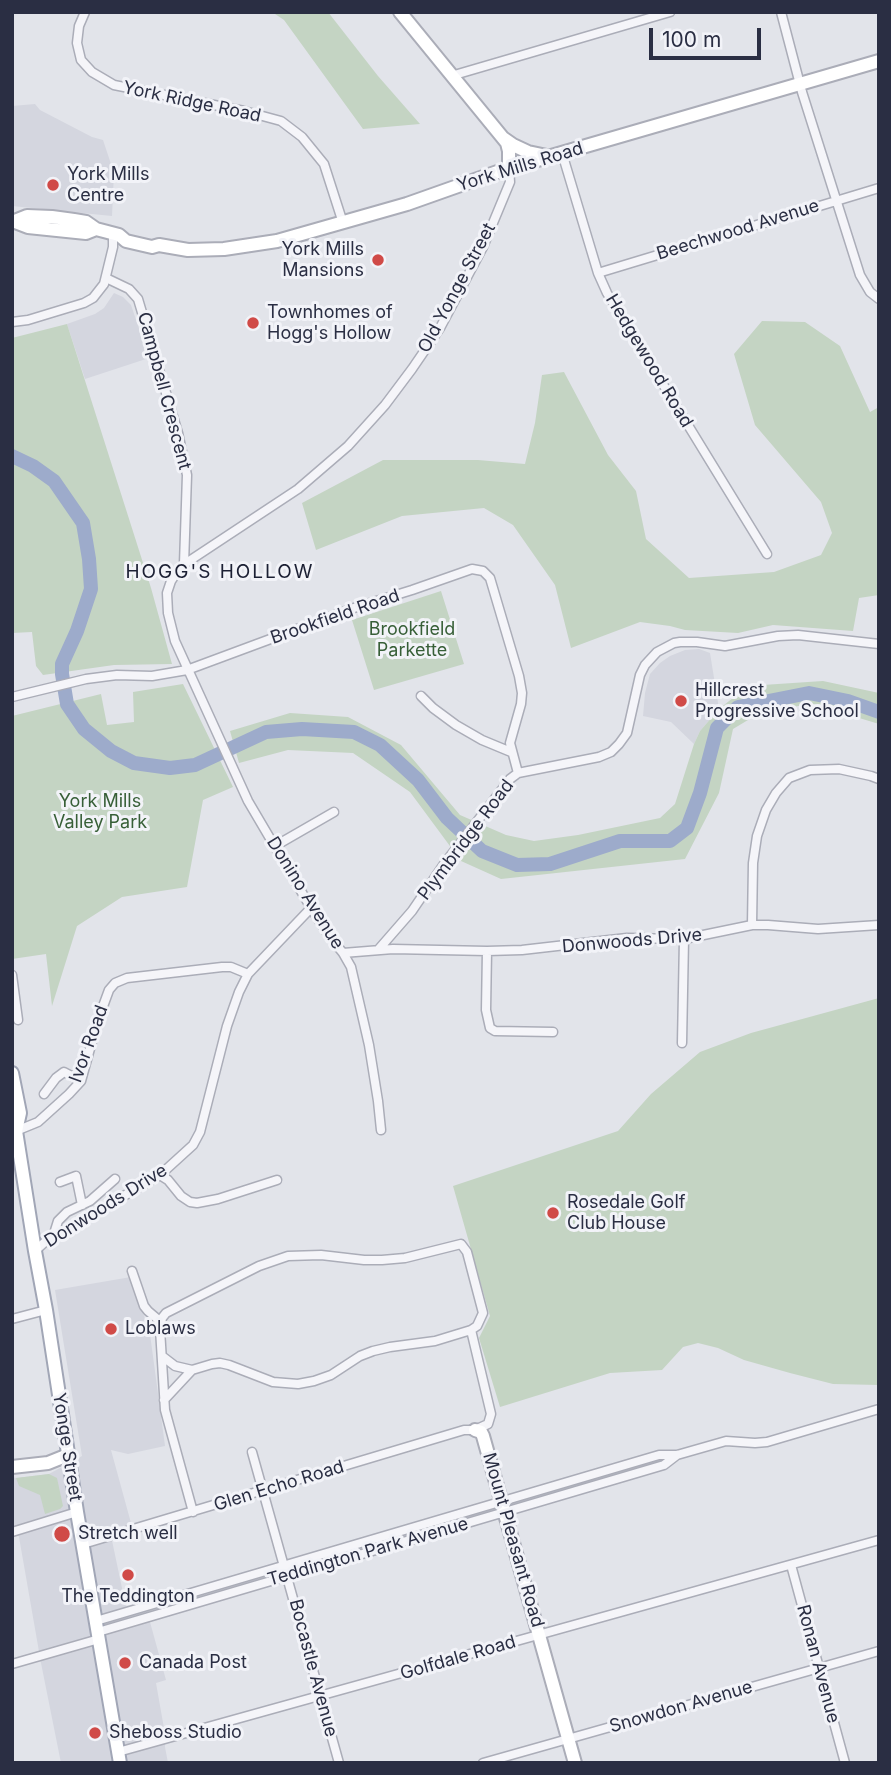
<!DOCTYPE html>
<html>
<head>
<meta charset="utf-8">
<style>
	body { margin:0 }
	#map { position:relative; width:891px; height:1775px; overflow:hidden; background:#e2e4ea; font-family:Inter,sans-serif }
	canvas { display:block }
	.frame { position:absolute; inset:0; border:14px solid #2a2e43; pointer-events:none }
	.scale { position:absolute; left:649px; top:28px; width:112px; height:32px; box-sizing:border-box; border:4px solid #2a2e43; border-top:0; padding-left:9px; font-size:21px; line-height:24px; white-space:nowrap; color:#2a2e43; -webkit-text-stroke:5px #f2f3f8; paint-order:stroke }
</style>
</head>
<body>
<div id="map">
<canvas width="891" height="1775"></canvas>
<div class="frame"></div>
<div class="scale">100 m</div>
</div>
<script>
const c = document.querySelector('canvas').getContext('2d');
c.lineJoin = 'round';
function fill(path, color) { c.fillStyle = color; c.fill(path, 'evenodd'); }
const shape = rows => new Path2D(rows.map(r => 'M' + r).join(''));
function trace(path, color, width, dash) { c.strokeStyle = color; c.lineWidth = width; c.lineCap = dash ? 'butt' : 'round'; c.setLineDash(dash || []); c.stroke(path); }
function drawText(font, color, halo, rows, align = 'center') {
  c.font = font + ' Inter,sans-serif'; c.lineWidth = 6; c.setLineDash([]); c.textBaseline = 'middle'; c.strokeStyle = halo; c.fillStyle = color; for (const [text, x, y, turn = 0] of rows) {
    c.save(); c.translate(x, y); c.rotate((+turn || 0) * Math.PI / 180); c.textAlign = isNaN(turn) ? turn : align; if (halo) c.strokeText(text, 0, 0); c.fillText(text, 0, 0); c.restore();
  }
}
fill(shape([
	[35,104,40,110,92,137,103,140,114,173,112,216,12,206,12,106],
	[114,293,123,297,131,305,149,358,85,379,67,324,95,314,104,308],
	[699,649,710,653,719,709,700,731,694,744,671,722,643,716,645,693,650,674,660,663,670,656,685,650],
	[131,1277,150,1334,165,1446,128,1454,111,1450,131,1523,110,1531,130,1626,150,1622,166,1680,156,1683,165,1734,165,1747,168,1763,61,1763,41,1663,19,1537,12,1522,12,1477,16,1478,49,1474,82,1456,55,1290]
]), '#d4d6df');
fill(shape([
	[272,12,328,12,378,76,420,124,363,129,284,20],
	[762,321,805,322,840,346,870,412,879,407,879,595,859,598,853,631,773,625,738,633,685,630,670,626,640,622,571,648,555,585,513,525,484,508,402,516,316,550,302,503,383,460,478,460,525,464,535,423,542,375,564,372,608,455,636,491,646,539,689,578,774,572,821,555,832,533,821,502,755,425,734,354],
	[67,324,151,588,172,664,114,665,43,675,36,666,32,632,12,633,12,338],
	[441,591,464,664,374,690,352,620],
	[823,681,879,693,879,724,813,704,763,711,733,729,719,793,685,859,501,879,461,861,410,792,353,753,288,750,239,763,230,731,290,713,348,717,401,745,460,815,506,835,534,841,578,835,660,818,675,804,694,744,700,731,719,709,748,686],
	[183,684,233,787,203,800,187,887,122,897,77,926,52,1006,46,954,12,959,12,716,101,694,107,725,134,722,133,692],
	[879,998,879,1385,833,1384,790,1373,744,1360,718,1348,698,1343,683,1347,662,1370,610,1373,500,1407,479,1338,490,1316,453,1186,618,1131,651,1094,700,1052,751,1033],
	[49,1474,57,1478,63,1506,60,1509,45,1514,40,1495,19,1486,16,1478]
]), '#c4d4c3');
trace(shape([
	[12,456,33,466,54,481,83,523,89,559,91,589,77,631,62,664,62,674,67,704,84,729,111,751,134,763,170,768,195,765,266,732,302,729,354,732,380,745,418,780,447,818,482,851,517,865,550,864,620,841,670,841,687,828,700,793,717,728,738,707,809,693,848,701,879,712]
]), '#9dabcb', 14);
const street = shape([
	[85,12,79,26,77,43,81,60,92,72,114,85,244,111,281,121,302,137,324,164,343,223],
	[781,12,802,92,860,275,870,292,879,299],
	[451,76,670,12],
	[562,153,598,273,607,293,767,554],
	[598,273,879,188],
	[106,278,129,289,138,299,178,433,187,475,184,564],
	[12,322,28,320,84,303,93,298,104,284,113,247,113,234],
	[421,696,433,708,456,725,482,740,511,752],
	[12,697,86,679,117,675,152,676,187,670,354,608,412,590,472,569,483,571,490,578,519,676,522,693,521,704,510,743,518,773],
	[275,846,334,812],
	[752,925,753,863,757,836,766,810,776,793,789,778,810,770,839,769,871,776,879,779],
	[378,950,412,911,444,864,510,779,518,773,599,757,611,752,619,744,627,733,640,675,645,665,657,652,674,643,680,642,697,642,725,646,778,636,798,635,879,644],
	[487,951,486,1010,490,1028,495,1031,553,1032],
	[343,953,393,949,487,951,522,950,627,938,684,939,752,925,768,925,818,929,879,925],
	[12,975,18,1020],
	[682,1043,684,939],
	[44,1094,56,1078,64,1072,81,1081],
	[381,1130,378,1101,369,1045,351,967,343,953,329,936,311,908,248,801,175,641,168,613,167,593,171,581,180,567,298,489,348,446,385,405,412,369,440,328,483,247,510,182,509,168],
	[16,1131,38,1122,69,1094,81,1081,98,1020,109,990,115,983,127,978,222,967,231,967,248,974],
	[160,1175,168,1180,181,1196,190,1202,197,1203,218,1199,277,1180],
	[60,1182,76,1176,82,1205],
	[53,1237,58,1221,67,1212,90,1201,115,1179],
	[35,1251,46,1241,160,1175,193,1145,200,1132,227,1026,239,992,248,974,311,908],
	[132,1271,144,1306,148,1311,161,1322],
	[12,1319,46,1310],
	[162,1356,175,1366,192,1370],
	[164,1400,192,1370,212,1364,220,1363,229,1365,273,1382,298,1384,314,1381,331,1375,360,1356,373,1351,390,1347,435,1341,471,1330,477,1326,483,1313,467,1252,461,1244,405,1258,382,1260,364,1260,321,1255,288,1256,259,1266,166,1313,162,1318,160,1329,165,1410,193,1512],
	[252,1452,339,1763],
	[12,1532,77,1512],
	[83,1544,464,1430,475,1430,488,1424,491,1414,471,1330],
	[791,1565,845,1763],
	[96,1621,659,1455,677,1455,726,1441,755,1443,767,1442,879,1409],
	[98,1632,664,1465,677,1455],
	[12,1664,99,1639],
	[118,1752,879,1540],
	[483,1763,879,1651]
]);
const secondary = shape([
	[400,12,507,143,509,151,509,168],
	[503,138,513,145,528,152,547,156],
	[12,222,27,216,52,217,74,220,86,222,96,229,119,235,126,241,152,247,159,245,188,250,224,249,277,241,407,204,503,170,879,61],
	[15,222,28,227,86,233,96,229],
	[475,1430,481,1432,483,1436,575,1763],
	[12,1467,48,1463,68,1455]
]);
const primary = shape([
	[12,1073,20,1113,16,1131,35,1251,46,1310,77,1512,120,1763]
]);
trace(street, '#abadb8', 11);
trace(secondary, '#abadb8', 16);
trace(primary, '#a1a6b6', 16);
trace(street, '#f5f5f9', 8);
trace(secondary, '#fff', 12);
trace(primary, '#fff', 12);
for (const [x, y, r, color] of [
	[53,185,7,"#d04a47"],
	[378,260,7,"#d04a47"],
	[253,323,7,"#d04a47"],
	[681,701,7,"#d04a47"],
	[553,1213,7,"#d04a47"],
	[111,1329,7,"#d04a47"],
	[62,1534,9,"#d04a47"],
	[128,1575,7,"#d04a47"],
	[125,1663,7,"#d04a47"],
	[95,1733,7,"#d04a47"]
]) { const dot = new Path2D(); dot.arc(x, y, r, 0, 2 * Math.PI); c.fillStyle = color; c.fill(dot); trace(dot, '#f2f3f8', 2.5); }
drawText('18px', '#2a2e43', '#f2f3f8', [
	["York Ridge Road",192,102,12],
	["York Mills Road",520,167,-17],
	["Beechwood Avenue",738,230,-17],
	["Old Yonge Street",457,288,-62],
	["Hedgewood Road",649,361,59],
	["Campbell Crescent",164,391,75],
	["Brookfield Road",335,617,-19],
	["Plymbridge Road",466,840,-53],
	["Donino Avenue",305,893,58],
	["Donwoods Drive",632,941,-5],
	["Ivor Road",89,1044,-70],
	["Donwoods Drive",106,1206,-32],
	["Yonge Street",67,1447,81],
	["Glen Echo Road",279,1486,-17],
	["Mount Pleasant Road",513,1540,74],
	["Teddington Park Avenue",368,1552,-16],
	["Golfdale Road",458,1658,-16],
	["Ronan Avenue",818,1664,75],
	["Bocastle Avenue",313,1668,75],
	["Snowdon Avenue",681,1707,-16]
]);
drawText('18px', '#2a2e43', '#f2f3f8', [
	["York Mills",67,175],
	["Centre",67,196],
	["York Mills",364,250,"right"],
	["Mansions",364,271,"right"],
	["Townhomes of",267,313],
	["Hogg's Hollow",267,334],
	["Hillcrest",695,691],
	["Progressive School",695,712],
	["Rosedale Golf",567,1203],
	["Club House",567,1224],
	["Loblaws",125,1329],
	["Stretch well",78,1534],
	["The Teddington",128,1597,"center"],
	["Canada Post",139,1663],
	["Sheboss Studio",109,1733]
], 'left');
drawText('18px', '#375f37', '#f2f3f8', [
	["Brookfield",412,630],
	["Parkette",412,651],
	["York Mills",100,802],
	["Valley Park",100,823]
]);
c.letterSpacing = '2px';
drawText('19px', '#1c2034', '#f2f3f8', [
	["HOGG'S HOLLOW",220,572]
]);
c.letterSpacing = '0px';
</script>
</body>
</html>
